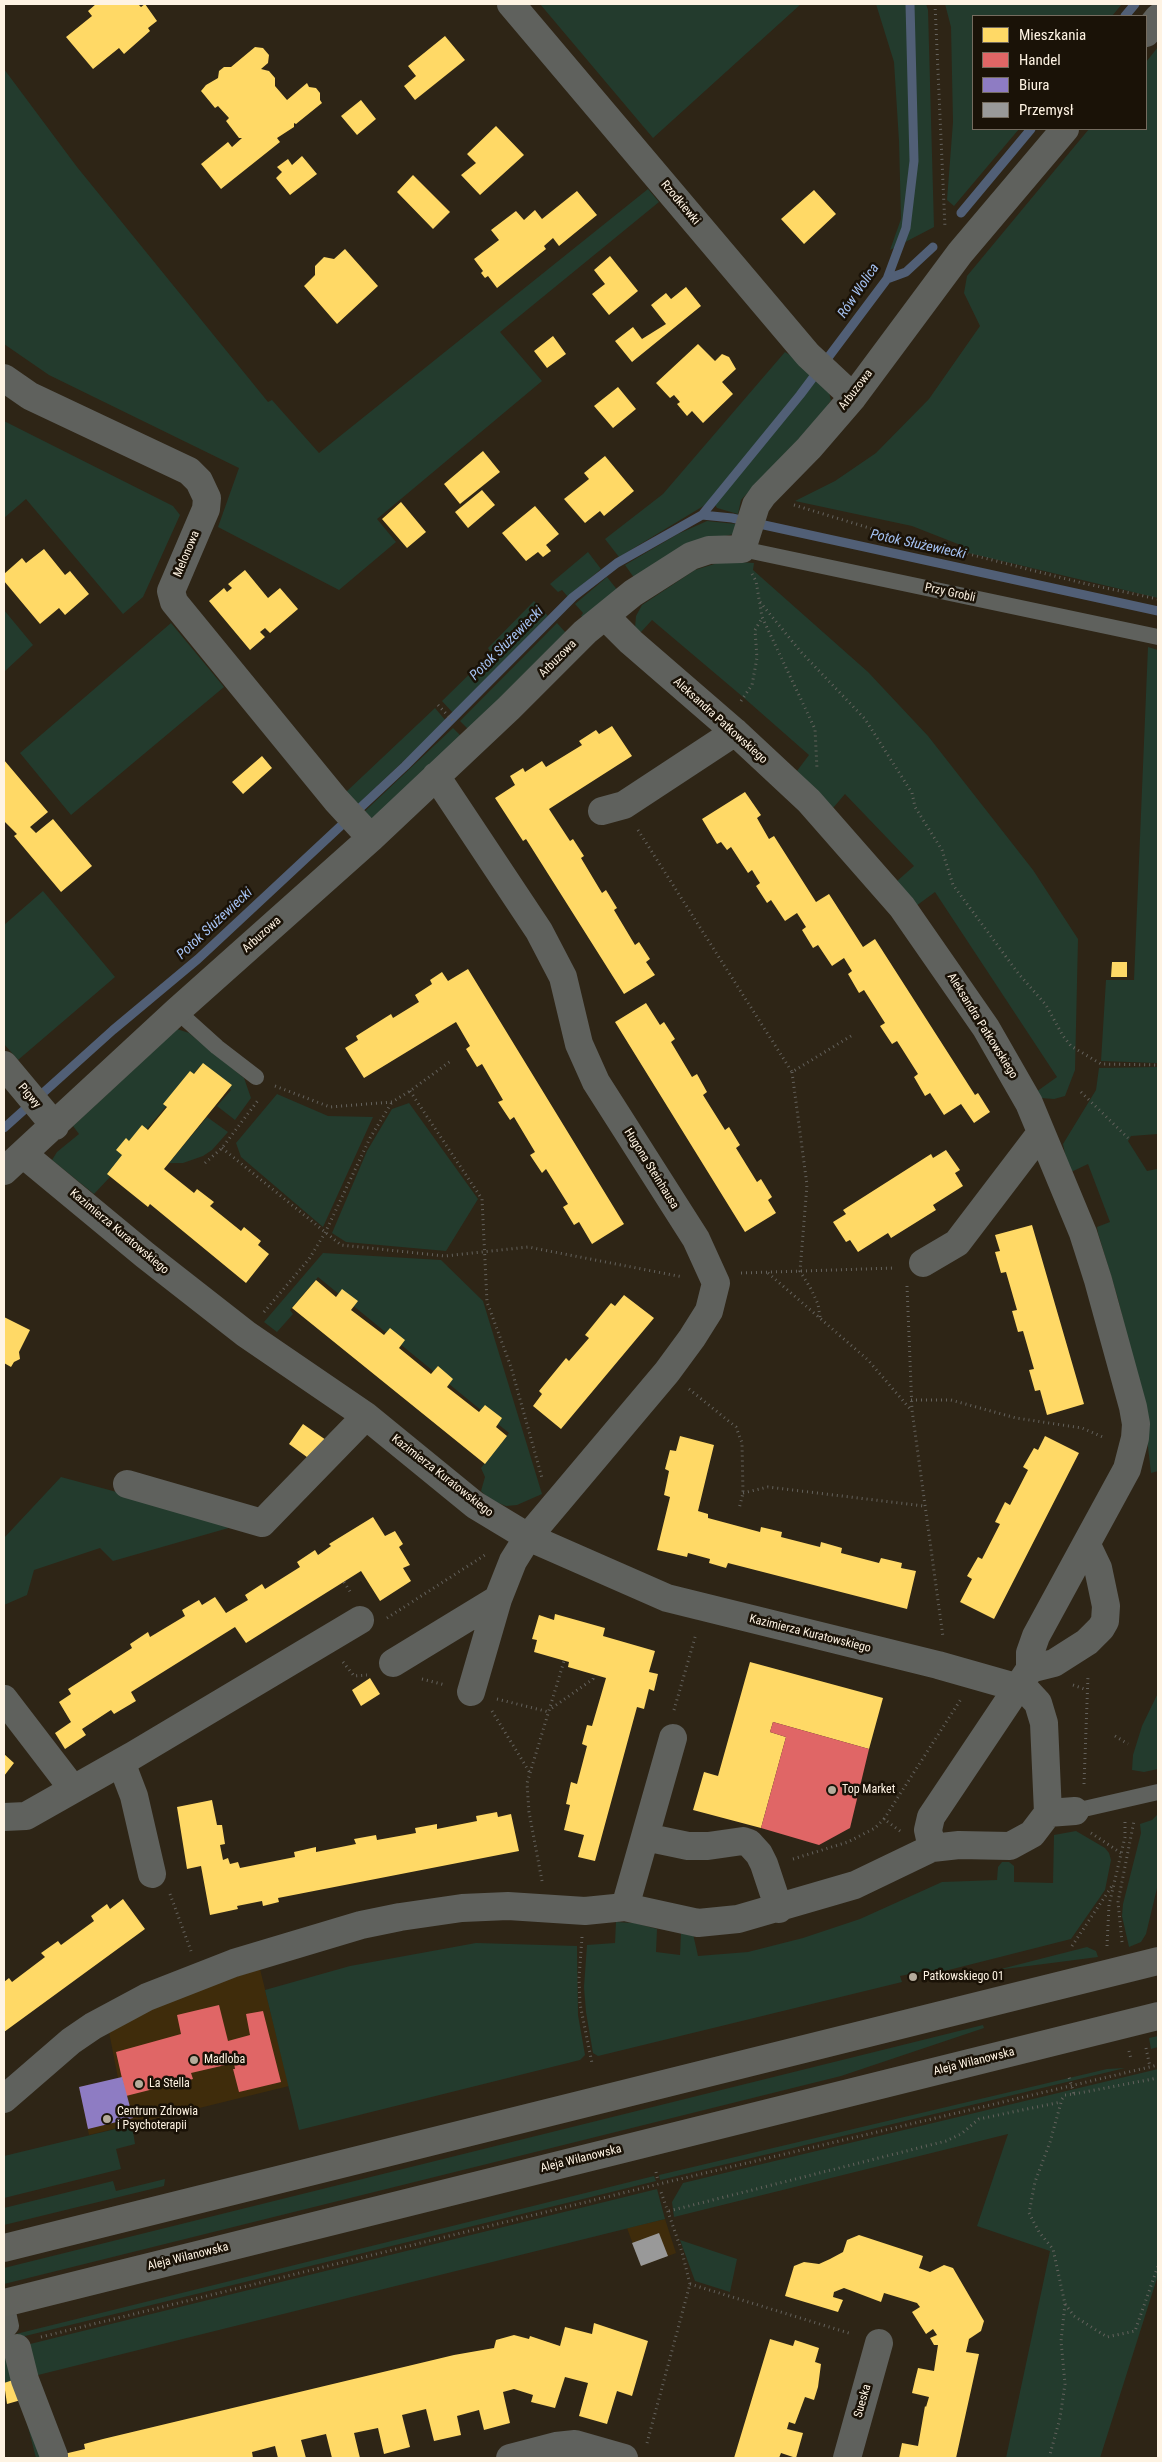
<!DOCTYPE html>
<html>
<head>
<meta charset="utf-8">
<style>
	body { margin:0 }
	#map { position:relative; width:1162px; height:2462px; overflow:hidden; background:#2e2516; font-family:"Roboto Condensed",sans-serif }
	canvas { display:block }
	.frame { position:absolute; inset:0; border:5px solid #fef3e3; pointer-events:none }
	.legend { position:absolute; left:972px; top:15px; width:175px; height:115px; box-sizing:border-box; background:#1a1207; border:1px solid #756c5f; margin:0; padding:6px 9px; list-style:none; font-size:15px; color:#fef3e3 }
	.legend li { display:flex; align-items:center; gap:10px; height:25px }
	.legend b { width:25px; border:1px solid #756c5f }
</style>
</head>
<body>
<div id="map">
<canvas width="1162" height="2462"></canvas>
<div class="frame"></div>
<ul class="legend">
<li><b style="height:14px;background:#ffd966"></b>Mieszkania</li>
<li><b style="height:14px;background:#e06666"></b>Handel</li>
<li><b style="height:14px;background:#8e7cc3"></b>Biura</li>
<li><b style="height:14px;background:#999"></b>Przemysł</li>
</ul>
</div>
<script>
const c = document.querySelector('canvas').getContext('2d');
c.lineJoin = 'round';
function fill(path, color) { c.fillStyle = color; c.fill(path, 'evenodd'); }
const shape = rows => new Path2D(rows.map(r => 'M' + r).join(''));
function trace(path, color, width, dash) { c.strokeStyle = color; c.lineWidth = width; c.lineCap = dash ? 'butt' : 'round'; c.setLineDash(dash || []); c.stroke(path); }
function drawText(font, color, halo, rows, align = 'center') {
  c.font = font + ' "Roboto Condensed",sans-serif'; c.lineWidth = 5; c.setLineDash([]); c.textBaseline = 'middle'; c.strokeStyle = halo; c.fillStyle = color; for (const [text, x, y, turn = 0] of rows) {
    c.save(); c.translate(x, y); c.rotate((+turn || 0) * Math.PI / 180); c.textAlign = isNaN(turn) ? turn : align; if (halo) c.strokeText(text, 0, 0); c.fillText(text, 0, 0); c.restore();
  }
}
fill(shape([
	[260,1969,289,2086,89,2135,79,2087,118,2078,109,2032,141,2013,188,1992],
	[665,2219,676,2253,641,2266,627,2228]
]), '#3f2c0b');
fill(shape([
	[540,4,801,4,653,138],
	[876,4,926,4,928,10,934,227,890,250,901,219,899,141,894,62],
	[945,4,1122,4,1112,16,973,16,973,129,1019,129,954,206,947,200,953,122,951,27],
	[1158,47,1158,598,960,551,963,546,912,526,795,501,835,481,876,453,929,399,980,326,964,293,967,276,1089,129,1146,129,1146,62],
	[4,69,77,167,268,402,272,400,319,453,648,189,659,202,500,332,542,381,377,519,396,542,339,590,218,527,239,468,49,375,4,344],
	[785,352,793,357,812,376,710,502,619,557,605,539,663,494],
	[817,380,829,392,831,401,828,404,830,406,741,500,738,514,717,508,714,503],
	[4,421,173,506,180,515,143,597,123,614,26,499,4,518],
	[707,521,736,524,734,534,711,539,635,579,625,565,678,534],
	[588,552,601,569,568,597,562,590,558,592,550,584],
	[724,561,754,563,753,570,868,672,928,736,1033,870,1078,939,1075,1070,1065,1096,1054,1099,1041,1098,1036,1092,1057,1077,935,892,916,906,896,882,914,866,845,794,833,808,797,771,809,755,743,697,652,620,641,632,635,628,636,616,642,605,695,570],
	[607,577,619,592,585,618,581,616,583,613,575,604],
	[534,601,548,616,453,713,442,701,491,653,488,648],
	[4,610,33,645,4,672],
	[171,623,224,687,71,815,20,753],
	[557,623,566,633,469,730,460,721],
	[1148,647,1158,650,1157,1063,1101,1061,1106,980,1134,980],
	[435,708,446,721,358,804,346,792],
	[453,728,462,737,373,822,364,812],
	[43,891,115,977,18,1060,4,1044,4,925],
	[177,1029,189,1033,244,1078,251,1098,235,1120,217,1106,231,1090,201,1065,108,1175,110,1177,94,1194,52,1160,57,1152,79,1134,73,1126],
	[1157,1067,1158,1134,1131,1136,1128,1141,1147,1171,1157,1169,1158,1170,1158,1471,1151,1473,1143,1404,1118,1299,1098,1233,1097,1227,1110,1222,1088,1164,1069,1173,1063,1144,1096,1090,1099,1068],
	[277,1094,328,1116,373,1117,323,1227,241,1157,236,1143],
	[409,1103,478,1199,446,1251,346,1242,332,1233,367,1151,392,1109],
	[207,1117,228,1132,212,1150,203,1156,183,1163,169,1163],
	[323,1253,441,1260,483,1301,542,1494,517,1505,506,1506,489,1499,481,1491,485,1477,481,1468,509,1433,318,1277,290,1310,293,1314,277,1332,264,1322],
	[61,1477,239,1525,113,1561,100,1548,34,1570,27,1595,4,1605,4,1538],
	[1158,1693,1158,1769,1144,1772,1132,1770,1133,1755,1142,1726],
	[1157,1815,1158,1884,1146,1934,1141,1942,1129,1947,1122,1916,1123,1904,1141,1833,1140,1824,1152,1820],
	[1076,1831,1105,1848,1109,1853,1111,1860,1105,1890,1071,1939,925,1976,924,1971,900,1976,902,1982,598,2056,593,2053,586,2012,584,1987,587,1945,615,1943,616,1922,635,1923,657,1929,656,1952,680,1955,681,1933,693,1934,698,1956,748,1952,803,1938,860,1919,942,1882,997,1880,998,1867,1002,1862,1009,1862,1014,1866,1014,1882,1053,1883,1054,1835],
	[476,1943,577,1946,578,2015,585,2055,580,2060,299,2130,265,1990,350,1966],
	[1087,1947,1096,1951,1098,1957,997,1970],
	[983,2025,984,2028,841,2076,4,2284,4,2268],
	[1158,2036,1158,2047,1151,2049,1149,2038],
	[1125,2068,660,2180,659,2175,1107,2069],
	[1158,2069,1158,2275,1100,2458,1006,2458,1050,2251,977,2226,1008,2134,674,2217,672,2202,683,2183],
	[132,2125,135,2144,116,2149,121,2169,4,2198,4,2156],
	[654,2176,656,2181,17,2338,16,2334],
	[165,2179,164,2186,4,2225,4,2208,113,2181,116,2191],
	[657,2189,665,2219,34,2376,26,2345],
	[680,2240,737,2259,730,2292,695,2281],
	[8,2349,16,2379,43,2458,36,2458,16,2380,4,2383,4,2350]
]), '#233b2d');
fill(shape([
	[96,4,138,4,141,7,145,4,157,21,148,28,150,31,124,54,119,48,93,69,66,37,92,16,88,11],
	[445,36,465,60,415,100,404,86,416,76,408,66],
	[255,47,263,48,269,55,268,63,261,69,269,71,275,78,275,86,287,100,307,83,309,87,316,88,320,93,320,100,322,103,296,124,294,123,294,127,277,138,280,142,221,189,201,164,228,142,232,147,242,138,239,138,226,121,229,118,218,106,215,108,201,91,206,85,218,78,219,71,224,67,231,67],
	[361,100,376,119,357,135,341,116],
	[496,126,524,155,480,195,461,175,476,163,467,154],
	[302,156,317,174,290,195,276,178,282,172,277,167,288,159,292,165],
	[413,175,450,212,433,229,397,192],
	[814,190,836,214,804,244,781,219],
	[577,191,597,215,559,246,553,238,544,246,546,249,497,288,488,276,485,278,481,273,483,271,474,259,499,240,491,230,516,211,524,220,535,210,542,219],
	[345,249,378,286,337,324,304,286,315,275,315,266,324,257,334,259],
	[610,256,638,291,609,315,592,294,605,284,594,270],
	[686,287,701,306,632,362,615,341,633,327,642,339,666,324,651,305,666,293,671,299],
	[553,336,566,354,547,368,534,351],
	[698,344,715,361,722,354,729,357,736,369,722,382,733,394,703,423,692,411,687,416,677,404,680,402,674,395,670,398,656,383],
	[618,387,636,409,613,428,594,406],
	[483,451,500,472,460,504,444,484],
	[605,456,634,491,604,516,600,511,585,523,564,499,589,479,584,473],
	[482,490,495,505,468,528,455,512],
	[401,502,426,532,407,548,382,519],
	[535,506,559,534,546,545,551,551,543,557,538,552,526,561,502,533],
	[44,549,65,575,70,571,89,594,65,615,59,608,40,624,4,581,4,574,22,558,26,563],
	[245,570,268,598,280,588,298,609,270,633,265,628,260,632,265,637,250,650,209,601,224,588,227,592,232,588,228,584],
	[612,726,632,756,549,809,570,841,573,839,584,856,581,858,602,893,606,890,617,908,614,910,635,945,639,942,650,959,646,962,655,975,624,994,526,839,523,841,495,798,515,785,510,776,523,768,525,772,542,761,546,767,582,745,579,741,596,730,599,734],
	[262,756,272,768,243,794,232,782],
	[4,760,48,812,30,827,36,833,53,819,92,866,61,892,14,836,17,834,4,821],
	[745,792,761,815,757,818,769,839,774,836,816,902,829,894,863,947,875,939,975,1095,978,1093,990,1112,974,1123,961,1104,944,1115,930,1093,925,1096,914,1077,918,1074,897,1041,892,1044,880,1026,885,1023,864,990,859,993,848,974,852,971,844,958,832,966,818,945,813,948,802,930,806,927,797,913,785,921,771,900,767,903,756,886,760,883,752,870,748,873,731,847,727,850,721,842,717,844,702,819],
	[1112,962,1127,962,1127,977,1111,977],
	[468,969,624,1224,592,1244,579,1222,574,1225,563,1207,568,1204,546,1169,542,1173,530,1155,535,1152,514,1117,510,1120,498,1102,503,1100,482,1064,477,1067,466,1049,470,1046,456,1022,364,1078,345,1048,358,1040,356,1036,391,1014,393,1018,419,1002,415,995,432,984,430,980,442,972,448,981],
	[646,1003,660,1025,664,1022,675,1039,671,1042,692,1077,697,1074,707,1092,703,1095,725,1130,729,1127,740,1145,736,1148,757,1182,761,1179,772,1197,768,1200,776,1213,745,1232,615,1022],
	[203,1063,232,1085,164,1169,194,1193,197,1189,214,1202,210,1206,241,1231,244,1227,261,1241,258,1245,269,1254,246,1283,150,1204,148,1207,107,1174,122,1155,116,1150,126,1138,129,1141,142,1125,148,1130,167,1107,163,1104,190,1071,194,1074],
	[946,1150,960,1170,955,1173,963,1186,933,1205,936,1210,891,1238,888,1233,858,1252,850,1240,846,1242,833,1222,846,1214,843,1210,931,1154,933,1158],
	[1032,1225,1084,1404,1047,1415,1040,1390,1035,1391,1029,1370,1034,1369,1023,1331,1018,1332,1012,1311,1017,1310,1006,1272,1001,1273,995,1252,1000,1251,995,1235],
	[316,1280,336,1297,342,1289,358,1301,351,1310,384,1335,390,1328,405,1340,399,1348,431,1374,438,1366,453,1379,447,1387,479,1412,485,1405,502,1418,496,1427,507,1436,485,1464,292,1308],
	[624,1295,654,1318,561,1429,533,1406,542,1394,539,1391,566,1358,569,1361,589,1338,585,1335,611,1303,615,1306],
	[4,1317,30,1330,19,1352,20,1359,14,1362,11,1367,4,1363],
	[303,1424,326,1440,311,1460,289,1444],
	[680,1436,714,1445,698,1511,708,1514,708,1518,760,1532,761,1527,782,1532,781,1537,820,1547,821,1542,842,1548,841,1553,879,1563,881,1558,902,1563,901,1568,916,1571,907,1609,728,1563,726,1568,709,1563,710,1559,688,1553,687,1557,657,1550,670,1497,664,1495,669,1471,665,1469,670,1450,676,1451],
	[1045,1436,1079,1453,994,1619,960,1602,972,1579,967,1576,978,1557,982,1559,1000,1524,995,1522,1005,1502,1010,1505,1028,1470,1023,1467,1034,1448,1038,1450],
	[373,1517,385,1536,395,1531,403,1544,399,1547,410,1565,403,1568,411,1581,380,1601,361,1571,246,1643,235,1627,131,1692,136,1701,114,1714,111,1710,82,1729,86,1735,65,1749,55,1733,71,1722,59,1702,71,1694,68,1689,132,1648,130,1644,148,1632,150,1637,185,1616,182,1610,199,1600,202,1605,215,1597,226,1613,248,1600,245,1595,262,1584,265,1589,300,1567,297,1562,315,1550,318,1555,331,1546,329,1544],
	[555,1614,605,1628,603,1636,655,1651,649,1672,658,1674,654,1691,649,1689,644,1709,637,1707,595,1861,578,1857,584,1835,564,1830,570,1805,566,1804,571,1782,577,1784,587,1746,582,1744,587,1725,592,1726,606,1678,568,1667,569,1662,534,1652,537,1640,532,1639,539,1615,554,1620],
	[750,1662,883,1698,869,1749,773,1722,770,1732,786,1737,761,1828,693,1810,704,1772,718,1776],
	[370,1678,380,1694,361,1706,352,1690],
	[4,1754,14,1763,4,1776],
	[212,1800,217,1825,222,1825,225,1844,220,1845,223,1860,228,1858,230,1864,238,1862,240,1868,295,1857,294,1852,316,1847,316,1852,356,1844,354,1839,376,1835,377,1840,416,1833,415,1828,437,1824,437,1829,477,1821,476,1816,497,1812,498,1817,511,1814,519,1851,278,1898,279,1902,263,1906,262,1901,237,1906,238,1909,210,1915,201,1866,187,1869,177,1807],
	[123,1899,145,1929,4,2032,4,1982,9,1978,12,1982,45,1957,41,1953,58,1941,61,1945,94,1921,91,1916,107,1904,110,1909],
	[859,2235,923,2256,919,2268,930,2272,944,2265,953,2268,984,2321,981,2331,969,2339,966,2352,979,2354,956,2458,899,2458,902,2443,918,2446,925,2406,926,2407,929,2397,912,2393,915,2380,918,2368,934,2371,938,2345,934,2345,930,2338,937,2335,933,2329,926,2334,912,2312,920,2307,917,2303,884,2293,881,2302,844,2288,834,2292,833,2297,843,2300,838,2312,785,2296,794,2266,804,2262,819,2264,830,2259,843,2252,847,2240],
	[594,2323,648,2341,632,2396,617,2391,607,2424,579,2416,588,2383,565,2377,555,2408,531,2402,533,2395,514,2389,503,2392,510,2423,484,2430,479,2410,457,2416,461,2435,434,2441,426,2409,402,2415,410,2447,384,2454,378,2428,354,2433,360,2458,332,2458,326,2434,301,2440,306,2458,278,2458,275,2446,252,2452,253,2458,47,2458,85,2449,84,2444,103,2439,454,2355,494,2348,496,2340,514,2335,529,2339,530,2336,560,2346,565,2327,592,2334],
	[770,2339,793,2346,795,2340,819,2348,815,2362,821,2364,818,2387,814,2400,805,2397,795,2424,789,2422,787,2429,803,2433,796,2458,781,2453,779,2458,734,2458],
	[16,2379,21,2400,7,2404,4,2383]
]), '#ffd966');
fill(shape([
	[773,1722,869,1749,850,1828,819,1845,761,1828,786,1737,770,1732],
	[219,2005,228,2041,250,2035,246,2014,263,2011,281,2082,239,2092,233,2069,235,2069,234,2063,191,2073,193,2079,126,2096,116,2052,181,2034,177,2015]
]), '#e06666');
fill(shape([
	[122,2077,133,2118,88,2129,79,2087]
]), '#8e7cc3');
fill(shape([
	[659,2233,668,2256,641,2266,632,2243]
]), '#999');
trace(shape([
	[1125,16,1135,4],
	[961,213,1031,129],
	[887,279,906,272,933,247],
	[702,515,800,395,887,279,906,228,914,161,910,4],
	[4,1128,113,1030,198,959,405,766,573,597,617,563,702,515,732,518,1158,611]
]), '#515f76', 9);
trace(shape([
	[935,4,945,228],
	[794,505,879,531,1082,583,1158,599],
	[752,574,756,581,762,617,815,729,817,769],
	[760,602,801,652,865,719,912,793,915,807,942,850,953,885,1018,973,1046,1005,1063,1036,1071,1046,1101,1064,1158,1065],
	[741,701,752,685,757,658,755,630,762,618],
	[438,705,454,722],
	[638,830,792,1072,851,1036],
	[792,1072,807,1185,800,1271,811,1289,818,1304,820,1317],
	[275,1086,330,1107,392,1102,410,1091,452,1060],
	[410,1091,482,1199,487,1302,511,1367,542,1478],
	[1081,1092,1128,1138],
	[222,1148,341,1245,445,1256,528,1247,683,1277],
	[205,1163,222,1148,259,1099],
	[741,1273,895,1268],
	[768,1273,868,1360,911,1410],
	[907,1286,912,1410,943,1637],
	[264,1312,309,1259,325,1233,370,1138,392,1102],
	[689,1389,736,1427,742,1443,743,1493,739,1509],
	[911,1400,951,1400,1016,1418,1082,1428,1105,1438],
	[743,1493,768,1487,924,1506],
	[344,1582,351,1593],
	[387,1618,485,1555],
	[343,1662,354,1676,367,1675],
	[422,1679,445,1685],
	[1073,1685,1087,1690],
	[497,1699,549,1712],
	[552,1708,593,1679,594,1675],
	[674,1710,696,1634],
	[492,1711,530,1773],
	[1115,1736,1128,1744],
	[1084,1784,1088,1676],
	[900,1831,884,1819,961,1699],
	[1091,1833,1121,1853],
	[793,1859,848,1842,875,1828,884,1819],
	[542,1881,529,1812,527,1783,564,1661],
	[170,1894,191,1951],
	[582,1937,579,1978,580,2004,592,2063],
	[1122,1942,1118,1902,1134,1821],
	[1072,1946,1112,1886],
	[1107,1946,1109,1905,1125,1837,1125,1821],
	[1146,2048,1150,2067],
	[1129,2051,1131,2059],
	[1074,2094,1158,2078],
	[656,2172,658,2181],
	[669,2211,946,2141,961,2134,979,2119,1061,2102],
	[690,2284,852,2334],
	[1065,2304,1074,2316,1107,2337,1135,2331,1158,2266],
	[41,2337,659,2184,1158,2065],
	[647,2443,690,2284,682,2252,660,2189],
	[1049,2458,1060,2418,1065,2384,1061,2341,1065,2304,1053,2249,1039,2232,1029,2213,1035,2182,1050,2142,1062,2099,1065,2095,1074,2094,1068,2074]
]), '#64625d', 3, [1, 4]);
trace(shape([
	[742,549,1158,637],
	[177,1011,217,1047,256,1077],
	[1075,1811,1158,1792],
	[4,2335,11,2326,6,2303]
]), '#5f615d', 16);
trace(shape([
	[511,4,808,355,853,397],
	[1146,33,1158,18],
	[4,378,30,396,189,471,199,481,207,498,206,509,171,591,174,602,336,800,371,838],
	[605,616,631,642,735,732,809,801,902,907,986,1028,1029,1103,1083,1233,1098,1280,1133,1407,1136,1424,1135,1438,1127,1469,1036,1636,1030,1653,1030,1669,931,1817,928,1830,932,1848],
	[436,776,539,931,563,977,579,1044,596,1082,696,1239,716,1283,709,1311,692,1338,667,1372,528,1537,513,1561,498,1599,471,1692],
	[602,811,624,805,735,732],
	[4,1065,55,1126],
	[23,1154,145,1255,246,1334,366,1416,475,1505,528,1537,667,1598,938,1665,1026,1690,1038,1703,1044,1723,1048,1813],
	[4,1171,177,1011,371,838,509,708,585,632,633,593,691,556,709,550,742,549,756,505,763,495,809,448,853,397,960,253,1065,129],
	[923,1263,957,1243,1040,1134],
	[127,1484,262,1523,366,1416],
	[393,1663,498,1599],
	[1030,1669,1054,1663,1087,1642,1101,1628,1105,1621,1106,1606,1098,1568,1087,1545],
	[4,1699,73,1789],
	[121,1762,134,1796,152,1874],
	[1048,1813,1075,1811],
	[4,1817,26,1816,132,1756,360,1620],
	[645,1837,688,1846,708,1846,743,1841,749,1843,759,1854,764,1864,779,1909],
	[625,1907,673,1738],
	[4,2099,71,2041,93,2026,147,1997,234,1963,361,1925,400,1917,462,1908,508,1906,585,1911,625,1907,698,1923,738,1919,855,1885,932,1848,959,1845,1010,1846,1032,1834,1048,1813],
	[17,2348,25,2380,54,2456],
	[510,2458,556,2446,575,2444,624,2458],
	[847,2458,879,2343]
]), '#5f615d', 28);
trace(shape([
	[4,2248,1158,1961],
	[4,2303,1158,2016]
]), '#61625d', 28);
for (const [x, y, r, color] of [
	[832,1790,5,"#b5ab9b"],
	[913,1977,5,"#b5ab9b"],
	[194,2060,5,"#b5ab9b"],
	[139,2084,5,"#b5ab9b"],
	[107,2119,5,"#b5ab9b"]
]) { const dot = new Path2D(); dot.arc(x, y, r, 0, 2 * Math.PI); c.fillStyle = color; c.fill(dot); trace(dot, '#1a1207', 2); }
drawText('12px', '#fef3e3', '#1a1207', [
	["Rzodkiewki",680,203,50],
	["Arbuzowa",856,390,-52],
	["Melonowa",187,554,-67],
	["Przy Grobli",950,593,12],
	["Arbuzowa",558,659,-45],
	["Aleksandra Patkowskiego",720,721,42],
	["Arbuzowa",262,935,-42],
	["Aleksandra Patkowskiego",982,1026,58],
	["Pigwy",29,1096,50],
	["Hugona Steinhausa",651,1169,58],
	["Kazimierza Kuratowskiego",119,1232,40],
	["Kazimierza Kuratowskiego",442,1476,38],
	["Kazimierza Kuratowskiego",810,1634,14],
	["Aleja Wilanowska",974,2062,-14],
	["Aleja Wilanowska",581,2159,-14],
	["Aleja Wilanowska",188,2257,-14],
	["Sueska",863,2401,-74]
]);
drawText('12px', '#fef3e3', '#1a1207', [
	["Top Market",842,1790],
	["Patkowskiego 01",923,1977],
	["Madloba",204,2060],
	["La Stella",149,2084],
	["Centrum Zdrowia",117,2112],
	["i Psychoterapii",117,2126]
], 'left');
drawText('italic 14px', '#a5c2f3', '#1a1207', [
	["Rów Wolica",859,291,-56],
	["Potok Służewiecki",918,545,12],
	["Potok Służewiecki",507,644,-45],
	["Potok Służewiecki",215,924,-43]
]);
</script>
</body>
</html>
